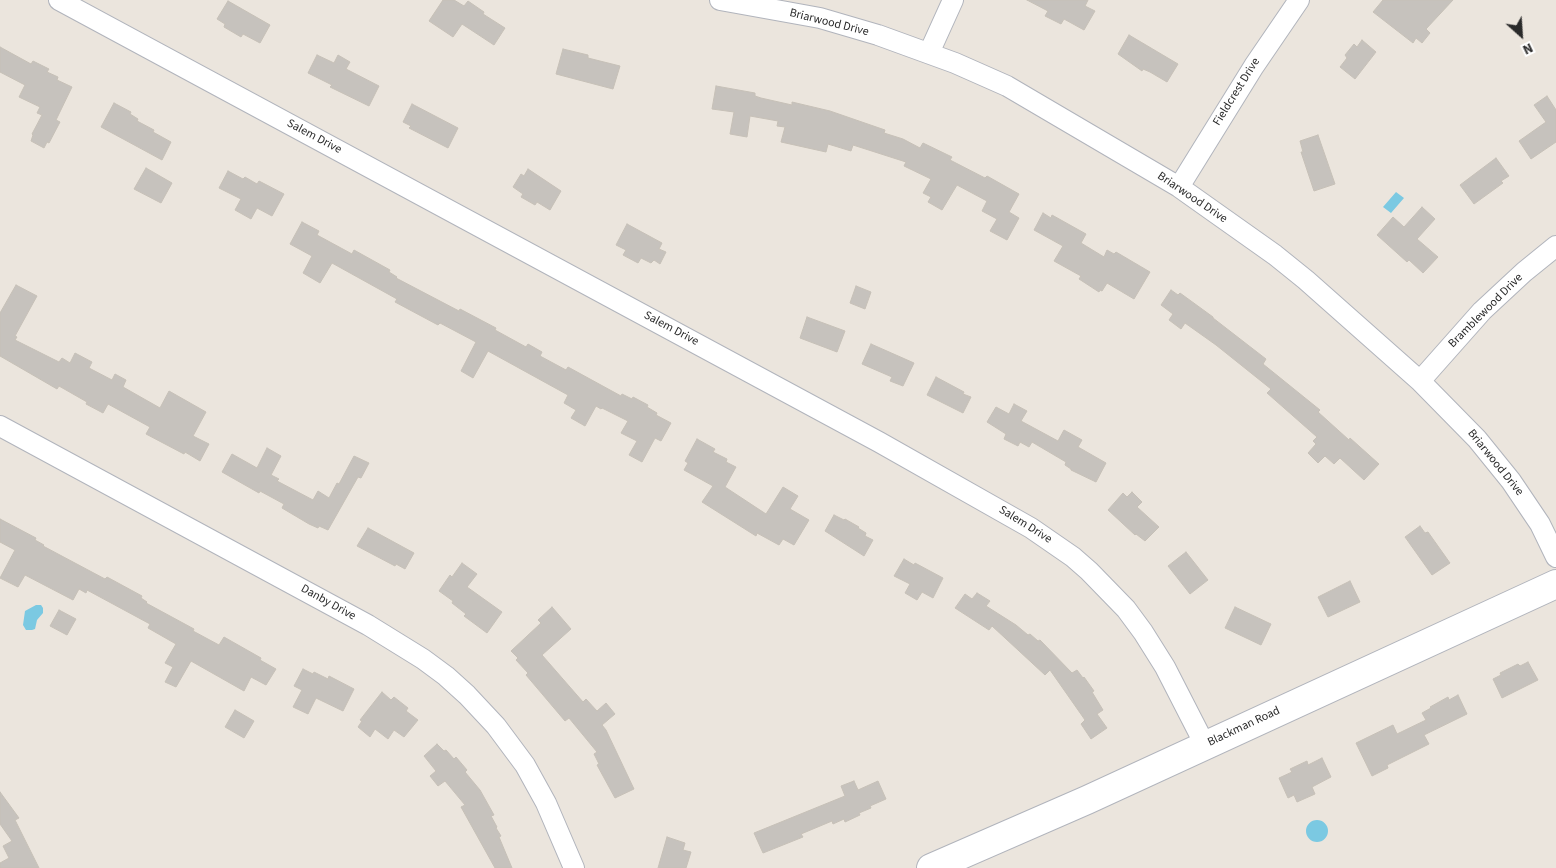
<!DOCTYPE html>
<html>
<head>
<meta charset="utf-8">
<style>
	body { margin:0 }
	#map { position:relative; width:1556px; height:868px; overflow:hidden; background:#ebe5dd; font-family:"Source Sans 3",sans-serif }
	canvas { display:block }
	.north { position:absolute; left:1496px; top:10px; width:50px; height:50px; -webkit-text-stroke:4px #fff; paint-order:stroke; rotate:154deg; font-size:14px; font-weight:700; line-height:20px; text-align:center; color:#2a2a2a }
	.north::after { content:''; display:block; margin:auto; width:18px; height:22px; background:#2a2a2a; clip-path:polygon(50% 0,100% 100%,50% 72%,0 100%) }
</style>
</head>
<body>
<div id="map">
<canvas width="1556" height="868"></canvas>
<div class="north">N</div>
</div>
<script>
const c = document.querySelector('canvas').getContext('2d');
c.lineJoin = 'round';
function fill(path, color) { c.fillStyle = color; c.fill(path, 'evenodd'); }
const shape = rows => new Path2D(rows.map(r => 'M' + r).join(''));
function trace(path, color, width, dash) { c.strokeStyle = color; c.lineWidth = width; c.lineCap = dash ? 'butt' : 'round'; c.setLineDash(dash || []); c.stroke(path); }
function drawText(font, color, halo, rows, align = 'center') {
  c.font = font + ' "Source Sans 3",sans-serif'; c.lineWidth = 4; c.setLineDash([]); c.textBaseline = 'middle'; c.strokeStyle = halo; c.fillStyle = color; for (const [text, x, y, turn = 0] of rows) {
    c.save(); c.translate(x, y); c.rotate((+turn || 0) * Math.PI / 180); c.textAlign = isNaN(turn) ? turn : align; if (halo) c.strokeText(text, 0, 0); c.fillText(text, 0, 0); c.restore();
  }
}
fill(shape([
	[1396,192,1404,198,1391,213,1383,207],
	[36,605,41,605,43,608,43,613,37,620,35,629,32,630,26,630,23,625,25,611],
	'1306 831a11 11 0 1 1 22 0a11 11 0 1 1-22 0Z'
]), '#7bc9e2');
const building = shape([
	[443,0,454,0,464,6,468,1,484,12,483,14,505,28,494,45,462,24,453,37,429,21,443,0],
	[1027,0,1088,0,1085,6,1095,11,1084,30,1064,19,1061,24,1045,16,1048,11,1027,0],
	[1383,0,1453,0,1426,29,1430,33,1422,43,1416,38,1413,43,1373,12,1383,0],
	[228,1,270,25,260,43,243,34,241,37,224,27,225,24,217,19,228,1],
	[1129,35,1178,64,1167,82,1150,72,1143,69,1142,71,1118,54,1129,35],
	[1362,40,1376,52,1355,79,1340,67,1347,58,1345,55,1354,44,1357,47,1362,40],
	[0,47,31,64,33,61,49,69,47,72,58,77,57,80,72,87,56,120,60,122,49,143,47,142,44,148,31,141,33,135,32,134,42,115,37,113,40,107,19,97,25,85,0,72,0,47],
	[563,49,588,55,588,58,620,66,613,89,556,74,563,49],
	[317,55,334,63,338,55,350,62,346,69,379,86,369,106,330,87,332,85,308,73,317,55],
	[716,86,755,93,755,96,761,98,792,105,792,102,830,111,885,130,884,133,903,139,920,148,923,143,952,157,950,160,985,178,987,176,1019,194,1009,212,1019,218,1007,240,990,231,997,219,982,211,987,201,957,185,942,210,928,202,931,197,923,193,931,179,904,166,906,162,853,145,851,151,828,144,826,152,781,142,785,127,777,126,778,121,750,116,747,137,730,134,734,112,712,109,716,86],
	[1547,96,1556,110,1556,142,1531,159,1519,141,1546,122,1534,105,1547,96],
	[114,103,131,112,130,114,138,119,137,121,154,130,153,132,171,142,162,160,101,127,114,103],
	[412,104,458,128,448,148,409,128,411,126,403,122,412,104],
	[1318,135,1335,184,1314,191,1301,152,1303,152,1300,141,1318,135],
	[1496,158,1509,176,1501,181,1503,183,1474,204,1460,185,1496,158],
	[146,168,172,183,161,203,134,189,146,168],
	[528,169,561,191,550,210,537,202,535,205,521,197,523,194,513,187,521,174,524,176,528,169],
	[228,171,243,179,245,177,257,184,259,181,284,194,272,216,257,208,251,219,235,210,241,199,219,188,228,171],
	[1422,207,1435,219,1417,239,1438,257,1423,273,1409,260,1407,262,1377,235,1393,217,1404,227,1422,207],
	[1043,213,1051,218,1052,215,1086,234,1081,243,1104,257,1107,250,1114,254,1116,252,1150,272,1134,299,1107,283,1102,291,1100,290,1099,292,1079,279,1081,276,1054,261,1063,246,1034,230,1043,213],
	[302,222,319,231,317,235,352,254,354,250,390,270,389,272,397,277,396,278,459,311,460,309,496,328,495,330,526,347,528,344,542,352,540,356,566,370,568,367,621,396,622,394,632,399,633,397,648,405,647,407,657,413,656,415,671,423,661,441,655,438,642,462,629,455,637,441,621,433,628,421,602,408,601,409,596,406,585,426,571,418,576,410,564,403,568,395,488,351,473,378,461,371,476,342,440,323,438,325,395,302,397,299,332,263,320,283,303,273,312,256,290,244,302,222],
	[627,224,662,243,659,249,666,252,660,264,654,260,651,263,641,258,638,263,623,255,626,250,616,245,627,224],
	[16,285,37,296,15,336,17,337,15,340,59,362,62,358,70,363,75,353,92,362,89,368,112,380,115,374,126,380,123,387,160,408,169,391,206,412,193,436,209,444,200,461,185,452,184,454,146,434,150,427,108,404,103,413,86,404,87,402,59,386,57,389,0,356,0,313,16,285],
	[856,286,871,292,865,309,850,303,856,286],
	[1171,290,1178,295,1180,293,1213,317,1213,318,1266,359,1263,364,1320,410,1318,412,1349,440,1350,438,1379,464,1364,480,1340,458,1334,464,1325,456,1318,463,1308,453,1316,444,1313,441,1317,437,1267,393,1271,389,1216,345,1185,323,1181,329,1169,320,1173,314,1161,305,1171,290],
	[807,317,845,331,837,352,800,338,807,317],
	[871,344,914,363,903,386,890,381,892,377,862,364,871,344],
	[936,377,964,392,963,394,971,397,963,413,927,395,936,377],
	[1014,404,1027,411,1021,421,1058,441,1064,430,1082,440,1078,447,1106,463,1096,482,1071,470,1071,469,1065,465,1066,462,1032,442,1029,447,1020,442,1018,446,1004,439,1006,434,987,422,996,407,1009,414,1014,404],
	[697,439,715,449,713,452,727,459,726,462,736,467,725,487,766,514,783,487,798,496,790,509,809,520,794,545,783,539,779,545,757,533,756,536,702,502,713,486,684,470,688,463,685,461,697,439],
	[267,448,281,456,271,475,279,479,277,481,313,500,318,491,329,498,337,483,339,484,354,456,369,463,361,478,358,477,328,530,319,526,318,528,309,524,282,508,284,504,260,491,259,493,222,472,232,454,257,468,267,448],
	[1132,492,1142,502,1137,507,1159,527,1145,541,1136,534,1135,535,1108,510,1123,493,1127,497,1132,492],
	[834,515,844,520,845,519,859,527,858,528,866,533,865,536,873,540,864,556,825,531,834,515],
	[0,519,36,538,35,540,44,545,43,546,105,579,107,577,142,596,141,598,147,602,146,603,194,629,193,631,219,645,224,637,261,658,260,660,276,669,266,685,251,677,244,691,191,661,176,687,165,682,173,667,165,663,176,644,148,628,150,624,87,590,86,593,79,589,73,600,25,575,18,587,0,578,15,550,0,542,0,519],
	[1420,526,1425,533,1428,532,1450,563,1432,575,1405,537,1420,526],
	[368,528,414,553,405,569,396,564,395,566,357,546,368,528],
	[1186,552,1208,580,1190,594,1168,566,1186,552],
	[904,559,914,565,915,563,943,578,933,598,922,592,917,600,905,593,910,584,894,576,904,559],
	[462,563,477,574,467,587,502,612,487,633,464,616,466,614,452,603,453,601,439,591,450,575,452,577,462,563],
	[1350,581,1360,602,1328,617,1318,597,1350,581],
	[977,593,990,601,986,606,1016,625,1028,635,1030,634,1038,641,1040,640,1072,673,1077,670,1083,678,1084,677,1094,691,1092,692,1103,710,1097,714,1107,728,1091,739,1081,724,1085,720,1050,670,1045,675,992,626,989,630,955,608,965,594,972,599,977,593],
	[552,607,571,629,542,655,583,702,586,699,597,711,606,703,615,714,602,725,606,730,634,789,615,798,597,765,599,764,594,754,597,752,569,718,565,721,526,675,528,673,516,660,518,658,511,651,541,623,538,620,552,607],
	[1235,607,1271,624,1261,645,1225,628,1235,607],
	[59,610,76,619,67,635,50,626,59,610],
	[1528,662,1538,680,1502,698,1493,679,1501,675,1500,673,1518,664,1520,666,1528,662],
	[303,669,313,674,314,672,328,679,329,676,354,689,343,711,316,698,308,714,293,707,302,690,294,686,303,669],
	[382,692,391,700,394,697,408,708,406,711,418,720,404,737,394,730,388,739,375,729,370,737,358,727,362,721,360,720,382,692],
	[1458,695,1467,714,1424,735,1429,744,1387,765,1388,768,1372,776,1356,743,1393,725,1397,734,1426,720,1422,713,1431,708,1430,707,1448,697,1449,700,1458,695],
	[235,710,254,721,244,738,225,727,235,710],
	[437,744,444,751,446,750,454,759,456,757,467,770,465,772,480,790,494,815,491,816,497,827,496,828,501,836,499,837,512,868,495,868,461,807,465,805,445,781,438,786,430,776,436,771,424,756,437,744],
	[1322,758,1331,777,1312,787,1315,794,1297,802,1294,795,1288,798,1279,778,1292,772,1290,769,1307,761,1308,765,1322,758],
	[854,781,858,790,878,781,886,799,870,806,871,808,859,813,860,815,845,822,844,819,833,824,832,821,801,834,803,837,763,853,754,833,845,796,841,786,854,781],
	[0,792,19,818,15,820,39,868,0,868,0,863,9,858,3,846,12,841,0,824,0,792],
	[667,837,685,843,683,850,691,852,686,868,658,868,667,837]
]);
fill(building, '#c6c2bd');
trace(building, '#c6c0b7', 1);
const street = shape([
	[59,0,879,442,1031,528,1073,557,1089,571,1126,609,1143,632,1165,667,1205,745],
	[720,0,820,18,878,35,955,63,1007,86,1179,187,1275,255,1306,280,1420,381,1477,439,1511,481,1540,524,1556,557],
	[929,53,953,0],
	[1179,187,1254,66,1299,0],
	[1420,381,1482,311,1524,272,1556,246],
	[0,426,368,625,423,659,446,676,467,695,496,726,525,765,546,803,574,868]
]);
const secondary = shape([
	[931,868,1087,800,1556,584]
]);
trace(street, '#b1b4bc', 22);
trace(secondary, '#b1b4bc', 30);
trace(street, '#fff', 20);
trace(secondary, '#fff', 28);
drawText('12px', '#2a2a2a', '#fff', [
	["Briarwood Drive",829,23,14],
	["Fieldcrest Drive",1237,92,-58],
	["Salem Drive",314,137,28],
	["Briarwood Drive",1192,198,34],
	["Bramblewood Drive",1486,311,-45],
	["Salem Drive",671,329,28],
	["Briarwood Drive",1495,463,51],
	["Salem Drive",1025,525,32],
	["Danby Drive",328,603,29],
	["Blackman Road",1244,727,-25]
]);
</script>
</body>
</html>
